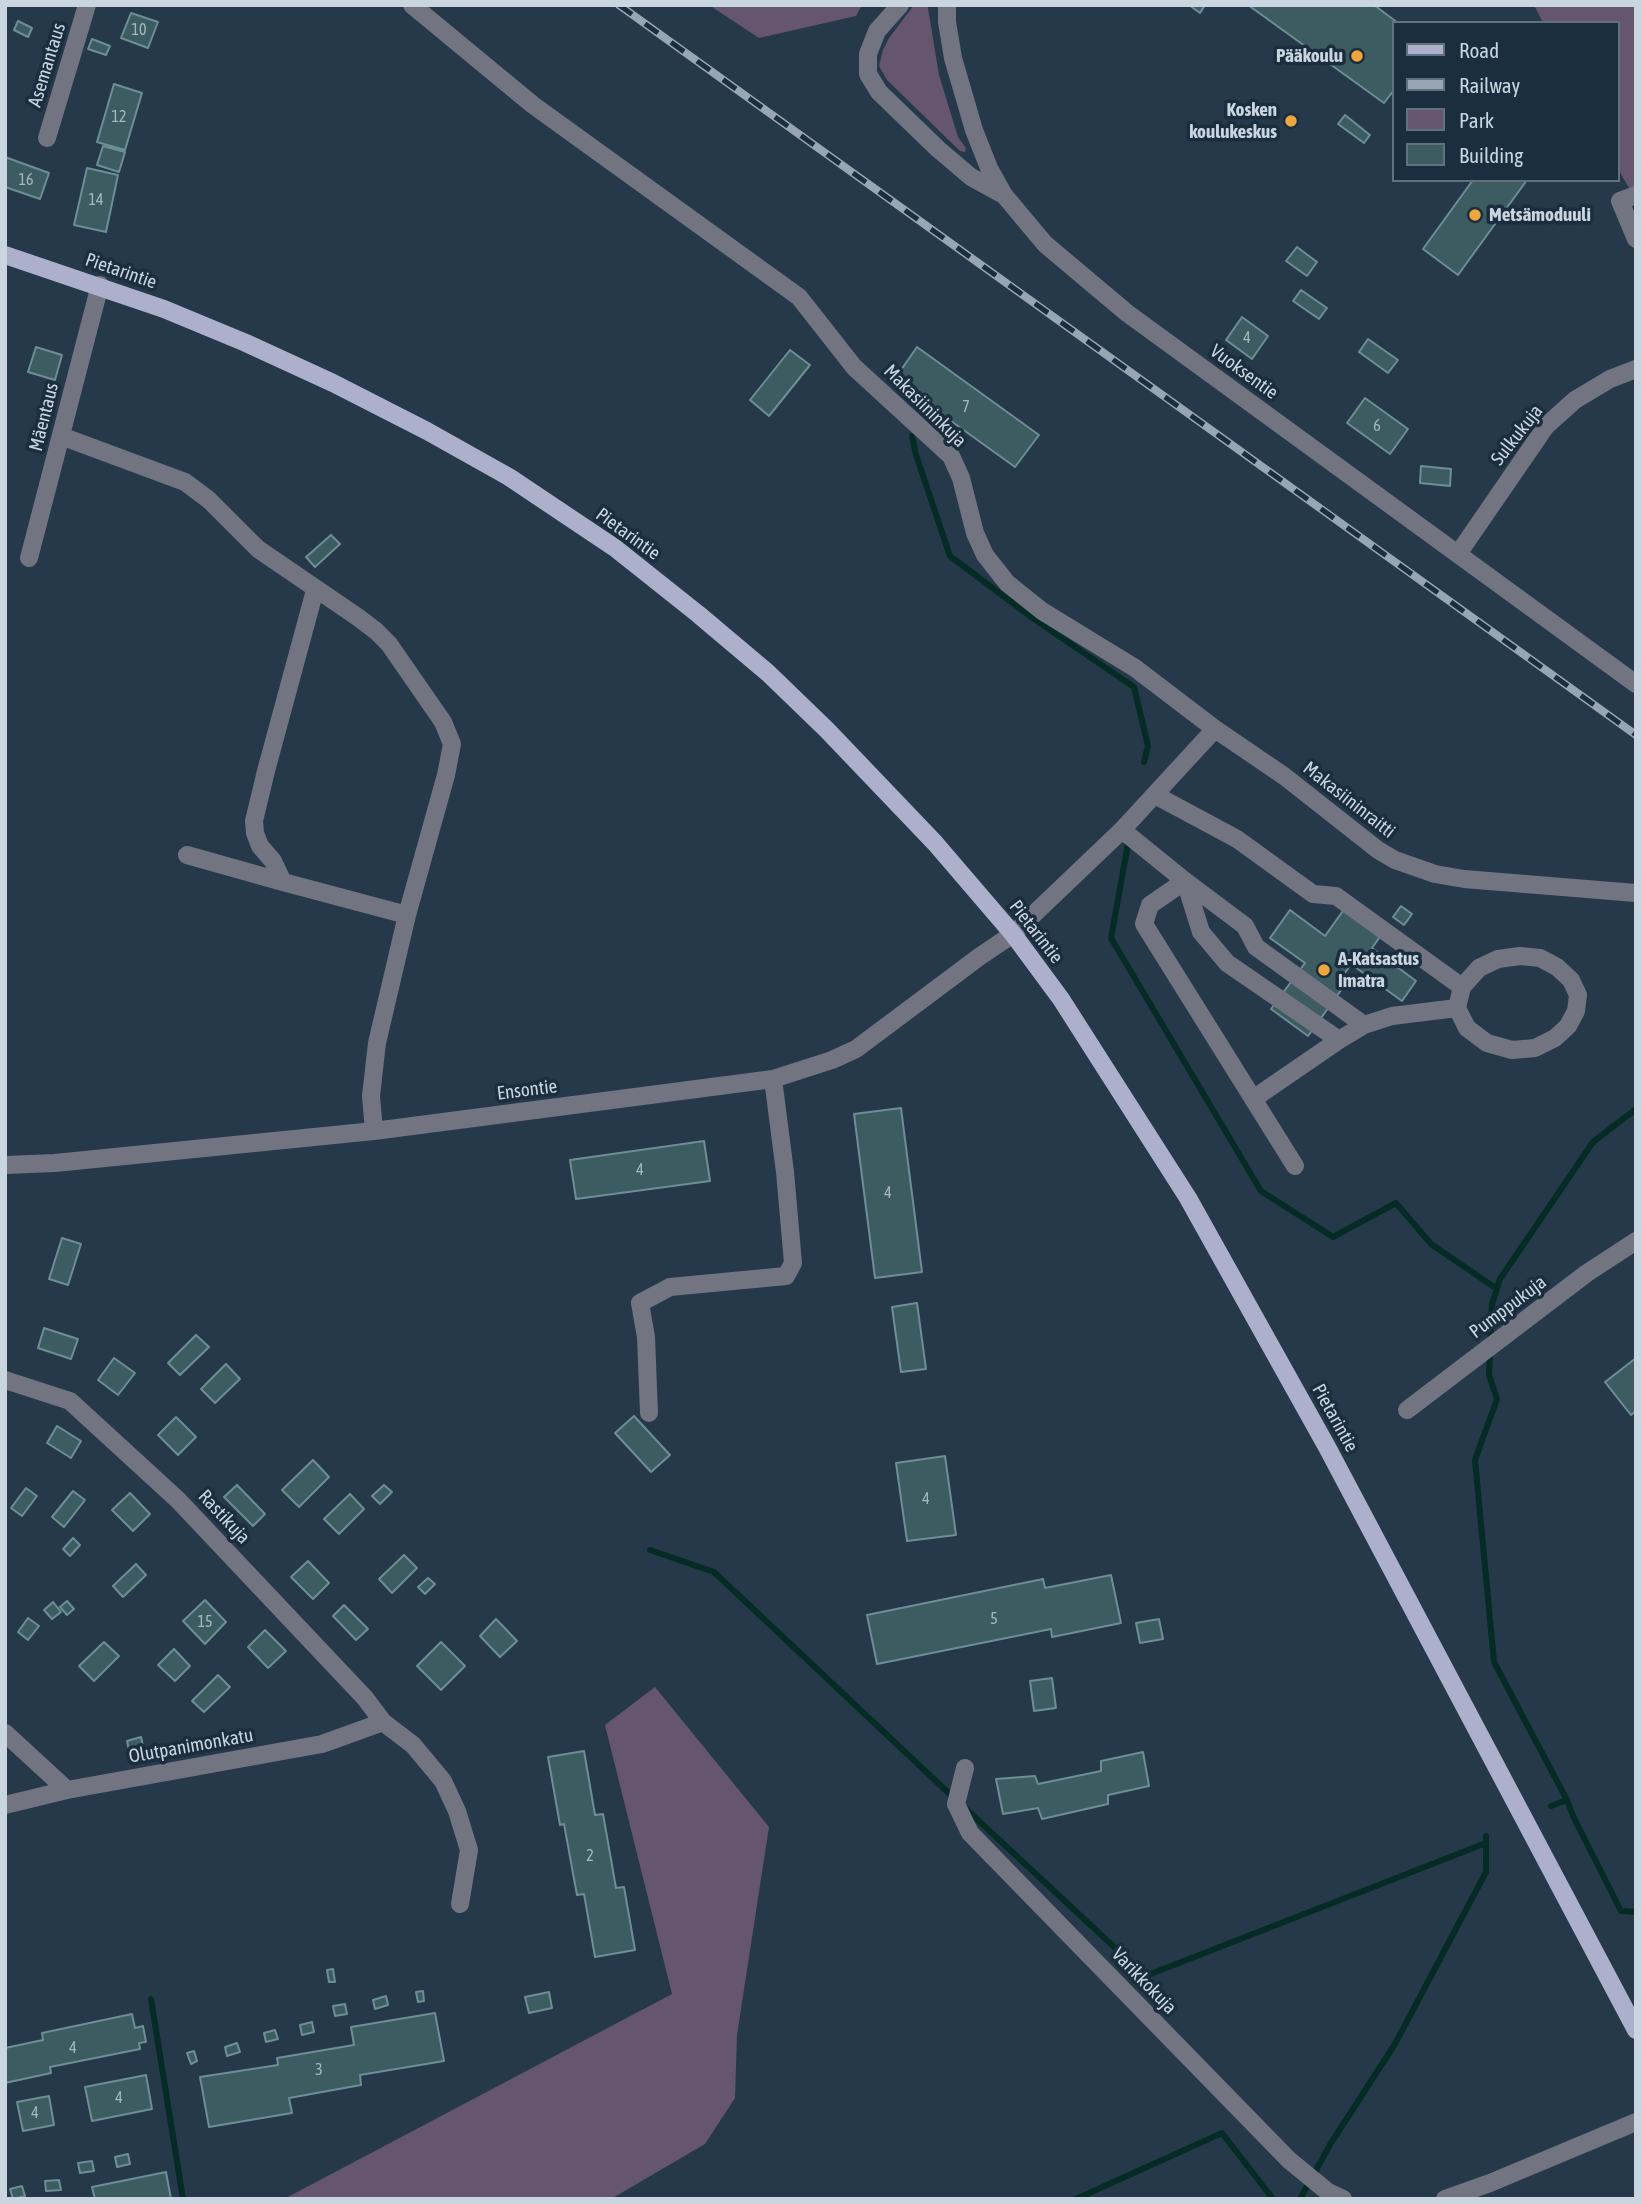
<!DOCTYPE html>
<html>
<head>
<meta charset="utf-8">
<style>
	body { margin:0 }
	#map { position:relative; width:1641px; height:2204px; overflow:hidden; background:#25394a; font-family:"Asap Condensed",sans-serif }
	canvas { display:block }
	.frame { position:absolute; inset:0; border:7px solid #c9d5df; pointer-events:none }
	.legend { position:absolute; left:1392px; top:21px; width:228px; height:161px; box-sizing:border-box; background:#1b2e3f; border:2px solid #61717f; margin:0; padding:9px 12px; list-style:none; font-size:21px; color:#c9d5df }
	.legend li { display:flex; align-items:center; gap:14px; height:35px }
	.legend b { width:35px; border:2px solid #61717f }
</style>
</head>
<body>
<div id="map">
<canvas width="1641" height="2204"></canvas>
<div class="frame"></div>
<ul class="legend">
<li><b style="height:9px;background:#adb0cb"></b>Road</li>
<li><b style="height:9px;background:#98a6b3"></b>Railway</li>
<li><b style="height:19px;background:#65556e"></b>Park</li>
<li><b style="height:19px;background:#3c5c62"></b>Building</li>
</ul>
</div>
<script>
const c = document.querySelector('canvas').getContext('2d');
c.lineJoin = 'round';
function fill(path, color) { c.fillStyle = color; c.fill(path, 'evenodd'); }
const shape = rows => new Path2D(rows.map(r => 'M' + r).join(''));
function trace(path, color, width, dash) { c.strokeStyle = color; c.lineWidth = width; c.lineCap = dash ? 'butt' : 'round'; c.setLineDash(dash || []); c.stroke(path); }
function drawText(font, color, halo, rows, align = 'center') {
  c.font = font + ' "Asap Condensed",sans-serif'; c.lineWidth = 7; c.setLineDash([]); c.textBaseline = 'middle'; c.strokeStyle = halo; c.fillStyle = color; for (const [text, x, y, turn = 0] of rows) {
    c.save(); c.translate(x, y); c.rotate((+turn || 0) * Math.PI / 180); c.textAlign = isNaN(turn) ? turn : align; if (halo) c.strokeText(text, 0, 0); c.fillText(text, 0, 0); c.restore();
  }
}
fill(shape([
	[709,5,862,5,856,16,759,38],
	[914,5,927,5,928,8,939,75,958,137,966,148,965,152,960,151,887,80,879,66,883,50,889,38],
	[1534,5,1636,5,1636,200,1618,169,1618,23,1543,23],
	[655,1687,769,1827,737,2035,735,2098,705,2144,611,2199,284,2199,672,1994,605,1725]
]), '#65556e');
trace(shape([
	[912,436,916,455,950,556,1034,619,1134,687,1148,746,1144,762],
	[1128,844,1111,938,1261,1191,1333,1237,1396,1203,1431,1244,1497,1289],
	[1636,1109,1593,1142,1500,1279,1492,1304,1489,1375,1497,1399,1475,1460,1494,1662,1567,1800,1574,1818,1621,1911,1636,1912],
	[650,1550,714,1572,955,1799],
	[1551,1806,1567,1800],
	[965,1808,1141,1972,1148,1975,1486,1843],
	[151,1999,183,2199],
	[1076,2199,1222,2133,1273,2199],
	[1300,2199,1331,2143,1395,2044,1486,1872,1486,1836]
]), '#042b24', 6);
const building = shape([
	[1189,5,1205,5,1200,13,1189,5],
	[1248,5,1374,5,1398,23,1394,23,1394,90,1384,103,1248,5],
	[131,13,158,22,148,48,121,38,131,13],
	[18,21,32,28,28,37,14,30,18,21],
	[92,39,110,46,106,55,88,49,92,39],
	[114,84,142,93,125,150,97,142,114,84],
	[1345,115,1370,135,1364,143,1338,124,1345,115],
	[103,146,125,152,119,172,97,165,103,146],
	[5,157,49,173,40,199,5,187,5,157],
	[87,168,118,175,106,232,74,225,87,168],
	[1473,180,1527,180,1458,275,1423,249,1473,180],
	[1297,247,1317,262,1307,276,1286,261,1297,247],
	[1301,290,1327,308,1319,319,1293,301,1301,290],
	[1242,317,1268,336,1252,359,1226,340,1242,317],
	[1368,339,1398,360,1388,373,1359,352,1368,339],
	[36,347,62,355,55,380,28,372,36,347],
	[917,347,1039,435,1015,467,894,380,917,347],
	[790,350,810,365,769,416,750,400,790,350],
	[1365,398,1408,429,1390,454,1347,423,1365,398],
	[1421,466,1451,469,1450,486,1420,483,1421,466],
	[331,535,340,544,315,567,306,557,331,535],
	[1401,906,1412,914,1404,925,1393,917,1401,906],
	[1345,908,1382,934,1372,948,1416,981,1402,1001,1351,964,1339,982,1344,986,1308,1036,1271,1009,1305,963,1270,938,1290,910,1325,936,1345,908],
	[901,1108,922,1272,875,1278,854,1114,901,1108],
	[704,1141,710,1181,576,1199,570,1160,704,1141],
	[62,1238,81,1244,68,1285,49,1279,62,1238],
	[917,1303,926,1369,901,1372,892,1307,917,1303],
	[44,1328,78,1339,71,1359,38,1348,44,1328],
	[196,1335,209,1347,180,1375,168,1363,196,1335],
	[114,1358,135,1373,118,1395,98,1380,114,1358],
	[1636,1358,1636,1411,1631,1415,1605,1382,1636,1358],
	[226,1364,240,1379,215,1403,201,1389,226,1364],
	[634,1416,670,1455,651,1472,615,1433,634,1416],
	[176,1417,196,1437,178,1455,158,1435,176,1417],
	[57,1426,81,1441,71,1458,47,1443,57,1426],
	[945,1456,956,1535,907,1541,896,1463,945,1456],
	[313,1460,329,1477,299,1507,282,1490,313,1460],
	[237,1485,265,1514,253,1526,224,1497,237,1485],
	[384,1485,392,1492,380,1504,372,1496,384,1485],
	[26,1488,37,1496,22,1516,11,1508,26,1488],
	[73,1491,85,1500,64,1527,52,1517,73,1491],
	[130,1493,150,1514,133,1531,112,1510,130,1493],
	[350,1494,364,1509,339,1534,324,1519,350,1494],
	[73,1538,80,1545,70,1556,63,1549,73,1538],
	[404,1555,417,1568,392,1593,379,1579,404,1555],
	[308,1561,329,1583,313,1599,291,1577,308,1561],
	[136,1564,146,1575,123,1597,113,1586,136,1564],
	[1111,1575,1121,1623,1052,1637,1051,1629,877,1664,867,1615,1043,1579,1045,1588,1111,1575],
	[428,1578,435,1584,425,1594,418,1587,428,1578],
	[205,1600,226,1622,205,1644,183,1621,205,1600],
	[67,1601,74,1609,67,1615,60,1607,67,1601],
	[53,1602,61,1612,52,1619,44,1610,53,1602],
	[344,1605,368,1629,356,1640,333,1616,344,1605],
	[28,1618,39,1626,28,1640,18,1632,28,1618],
	[496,1619,517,1641,500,1657,480,1636,496,1619],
	[1159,1619,1163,1639,1140,1643,1136,1623,1159,1619],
	[265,1630,286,1651,268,1668,248,1647,265,1630],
	[104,1642,119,1656,94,1681,79,1666,104,1642],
	[441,1642,465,1666,441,1690,417,1666,441,1642],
	[174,1649,190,1666,175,1681,158,1665,174,1649],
	[218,1675,230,1687,204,1712,192,1701,218,1675],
	[1052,1678,1056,1708,1034,1711,1030,1681,1052,1678],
	[141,1737,143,1746,129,1750,127,1741,141,1737],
	[584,1751,595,1815,603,1814,616,1888,624,1887,635,1950,595,1957,584,1894,577,1895,564,1824,560,1825,548,1757,584,1751],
	[1143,1752,1149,1786,1108,1795,1108,1804,1042,1819,1038,1808,1003,1814,996,1779,1035,1776,1038,1784,1101,1771,1101,1761,1143,1752],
	[333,1969,335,1982,329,1982,327,1970,333,1969],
	[423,1991,424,2001,418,2002,416,1992,423,1991],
	[549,1992,552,2008,529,2013,525,1997,549,1992],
	[386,1996,388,2005,375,2009,373,2000,386,1996],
	[345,2004,347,2014,335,2016,333,2006,345,2004],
	[435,2013,444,2061,360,2075,361,2085,289,2098,292,2113,209,2127,200,2077,278,2065,277,2058,354,2045,351,2027,435,2013],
	[132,2014,135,2028,143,2026,146,2042,139,2043,140,2049,50,2067,51,2073,5,2083,5,2048,43,2040,42,2033,132,2014],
	[312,2022,314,2032,302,2035,300,2025,312,2022],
	[275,2030,278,2039,266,2042,264,2033,275,2030],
	[237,2043,240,2052,227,2056,225,2047,237,2043],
	[194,2051,197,2061,191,2064,187,2053,194,2051],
	[146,2075,152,2109,92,2121,85,2087,146,2075],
	[49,2096,54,2125,23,2131,17,2102,49,2096],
	[128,2154,130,2164,117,2167,115,2157,128,2154],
	[92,2161,94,2171,80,2173,78,2163,92,2161],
	[166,2172,171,2199,95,2199,92,2187,166,2172],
	[59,2180,61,2190,46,2191,45,2181,59,2180],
	[22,2186,25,2196,13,2199,10,2189,22,2186]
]);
fill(building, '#3c5c62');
trace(building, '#6c8e95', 2);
trace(shape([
	[900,5,877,31,868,54,868,74,879,92,938,149,971,177,1004,195],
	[947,5,947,22,953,58,974,130,989,168,1004,195,1045,244,1127,313,1636,684],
	[47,138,87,5],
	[1636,195,1620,201,1636,239],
	[61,436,185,482,209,500,258,549,359,618,376,631,389,644,443,722,452,744,446,775,407,915,283,882,273,861,260,846,255,833,254,821,266,771,315,590],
	[1458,554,1546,426,1575,400,1610,379,1636,369],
	[29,558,100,285],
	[1215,729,1284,776,1378,850,1395,860,1435,874,1464,879,1636,893],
	[1155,795,1237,839,1313,894,1336,896,1462,987],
	[1122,830,1185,881,1245,926,1256,947,1364,1025,1392,1016,1457,1008,1467,1028,1487,1043,1512,1050,1535,1048,1555,1038,1568,1026,1576,1011,1578,995,1571,980,1557,967,1540,958,1520,956,1498,959,1479,968,1462,987,1457,1008],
	[187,855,283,882],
	[1253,1099,1339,1040],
	[374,1131,371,1096,377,1043,407,915],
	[5,1165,55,1163,374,1131,773,1079,832,1060,856,1049,979,957,1013,934,1122,830,1215,729,1135,668,1042,611,1007,583,985,555,975,533,961,478,951,456,854,367,799,297,533,105,412,5],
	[1295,1166,1144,924,1150,905,1185,881,1201,932,1227,963,1339,1040,1364,1025],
	[5,1380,70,1401,178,1500,365,1698,383,1722,413,1745,443,1781,457,1811,469,1850,460,1904],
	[1407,1410,1587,1273,1636,1241],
	[649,1413,646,1337,640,1303,670,1287,786,1276,793,1263,785,1172,773,1079],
	[5,1733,67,1790],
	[965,1768,956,1804,970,1833,1289,2160,1328,2192,1343,2199],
	[5,1805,67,1790,322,1744,383,1722],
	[1445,2199,1490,2183,1636,2122]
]), '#727481', 18);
trace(shape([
	[5,255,164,309,246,343,333,383,427,431,509,477,615,548,698,614,768,673,827,730,935,843,1013,934,1061,999,1188,1198,1327,1447,1636,2030]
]), '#adb0cb', 18);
const rail = shape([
	[619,5,1636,735]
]);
trace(rail, '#98a6b3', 8);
trace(rail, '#1b2e3f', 5, [16]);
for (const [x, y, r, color] of [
	[1357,56,7,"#eea73d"],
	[1291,121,7,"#eea73d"],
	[1475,215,7,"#eea73d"],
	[1324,970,7,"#eea73d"]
]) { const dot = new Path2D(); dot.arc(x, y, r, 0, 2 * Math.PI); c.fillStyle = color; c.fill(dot); trace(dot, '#1b2e3f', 2.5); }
drawText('16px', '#a6b7c0', null, [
	["10",139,30],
	["12",119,117],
	["16",26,180],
	["14",96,200],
	["4",1247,338],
	["7",966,407],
	["6",1377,426],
	["4",640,1170],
	["4",888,1193],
	["4",926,1499],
	["5",994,1619],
	["15",205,1622],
	["2",590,1856],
	["4",73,2048],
	["3",319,2070],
	["4",119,2098],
	["4",35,2113]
]);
drawText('bold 19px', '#c9d5df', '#1b2e3f', [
	["Pääkoulu",1343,56],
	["Kosken",1277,110],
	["koulukeskus",1277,132],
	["Metsämoduuli",1489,215,"left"],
	["A-Katsastus",1338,959,"left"],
	["Imatra",1338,981,"left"]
], 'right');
drawText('19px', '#c9d5df', '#1b2e3f', [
	["Asemantaus",47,65,-73],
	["Pietarintie",121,271,19],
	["Vuoksentie",1244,372,36],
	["Makasiininkuja",925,406,45],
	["Mäentaus",44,417,-76],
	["Sulkukuja",1517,435,-52],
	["Pietarintie",628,534,36],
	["Makasiininraitti",1349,800,38],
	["Pietarintie",1036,932,52],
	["Ensontie",527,1090,-7],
	["Pumppukuja",1508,1307,-37],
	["Pietarintie",1335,1418,61],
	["Rastikuja",224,1517,47],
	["Olutpanimonkatu",191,1746,-10],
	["Varikkokuja",1144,1981,46]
]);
</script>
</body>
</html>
